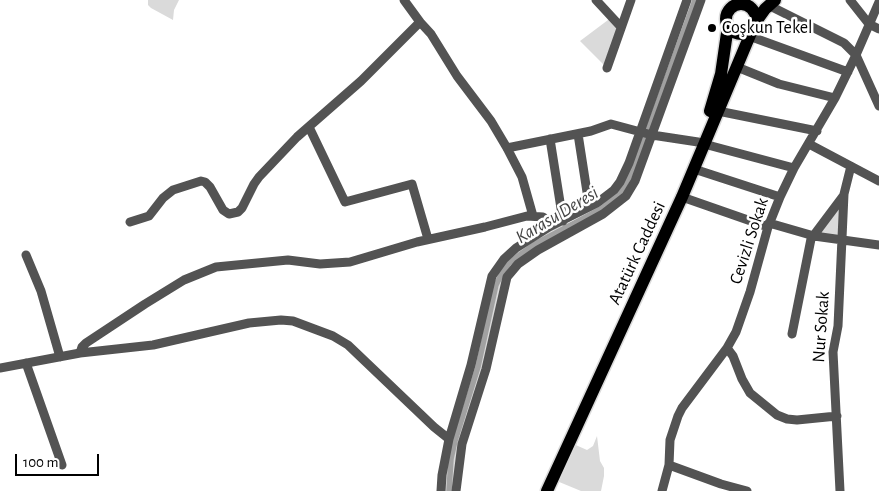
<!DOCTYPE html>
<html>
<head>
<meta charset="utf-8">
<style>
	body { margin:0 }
	#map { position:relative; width:879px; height:491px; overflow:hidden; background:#fff; font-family:"Alegreya Sans",sans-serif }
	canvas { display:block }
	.scale { position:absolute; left:15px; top:454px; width:84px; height:22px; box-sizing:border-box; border:2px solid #000; border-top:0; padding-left:6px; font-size:15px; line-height:18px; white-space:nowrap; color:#000; -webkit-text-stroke:4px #fff; paint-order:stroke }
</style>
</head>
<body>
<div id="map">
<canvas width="879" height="491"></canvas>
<div class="scale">100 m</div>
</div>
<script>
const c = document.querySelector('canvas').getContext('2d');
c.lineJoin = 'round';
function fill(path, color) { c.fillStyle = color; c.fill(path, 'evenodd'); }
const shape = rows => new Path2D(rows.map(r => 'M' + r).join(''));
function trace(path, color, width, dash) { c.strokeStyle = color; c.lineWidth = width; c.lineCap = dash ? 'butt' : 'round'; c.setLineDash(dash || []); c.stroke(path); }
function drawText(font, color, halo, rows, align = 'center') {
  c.font = font + ' "Alegreya Sans",sans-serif'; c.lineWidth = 5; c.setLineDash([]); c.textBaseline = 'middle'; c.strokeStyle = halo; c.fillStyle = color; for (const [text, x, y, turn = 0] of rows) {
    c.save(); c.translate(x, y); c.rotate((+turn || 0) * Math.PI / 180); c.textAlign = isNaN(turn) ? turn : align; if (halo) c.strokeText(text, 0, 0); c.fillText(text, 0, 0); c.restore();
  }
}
fill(shape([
	[148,0,179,0,174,10,173,20,151,8,148,5],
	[612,17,621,27,607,68,580,41],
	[844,194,842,239,814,236],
	[566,219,571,232,514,269,462,444,456,491,441,491,442,475,500,264],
	[597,436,600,461,604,468,604,476,601,491,581,491,552,479,569,442,587,450,593,446]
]), '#dadada');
trace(shape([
	[449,491,451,459,455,441,478,367,496,285,502,273,509,263,521,254,535,244,601,209,622,191,635,165,695,0]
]), '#a1a1a1', 5.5);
const highway = shape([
	'726 19a15 15 0 1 1 30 0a15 15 0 1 1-30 0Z',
	[755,23,765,9,775,0],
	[710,111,721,74,728,26],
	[547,491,682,197,753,28]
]);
trace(highway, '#dbdbdb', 15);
trace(shape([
	[404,0,420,22],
	[596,0,621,27],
	[850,0,869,24,879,29],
	[768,5,844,43,856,55,879,106],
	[749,36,848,72],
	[737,67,779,84,835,98],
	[607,68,631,0],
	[718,111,817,131],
	[309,127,345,202,412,184,428,239],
	[578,134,587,192,591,206],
	[550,139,563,221],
	[704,144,794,168],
	[809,144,879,181],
	[507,148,591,131,611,124,652,135,698,142],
	[694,169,780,197],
	[682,197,768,227],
	[130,222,149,216,163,198,173,190,201,181,205,182,210,187,223,210,229,214,238,212,242,208,254,184,259,177,297,137,361,81,420,22,431,34,457,76,491,121,507,148,522,177,533,216],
	[769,223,814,236,879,245],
	[26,255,41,291,60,357],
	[792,334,811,239,844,195],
	[727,348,733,356,742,379,750,393,777,415,787,419,797,420,837,416],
	[80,353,82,347,86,343,145,304,184,280,216,267,288,260,320,264,350,262,417,242,485,227,527,216,543,217,545,219,549,227],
	[26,363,62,465],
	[0,368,80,353,153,345,249,323,281,320,293,321,333,336,348,345,434,427,449,439],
	[669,465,721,484,747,491],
	[441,491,442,475,449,439,471,365,492,276,504,259,516,248,549,227,597,203,614,190,620,182,629,163,687,0],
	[456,491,462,444,486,369,507,277,518,264,538,250,603,214,626,196,635,181,701,0],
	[662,491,669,465,670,440,678,416,682,408,727,348,736,332,750,292,768,227,780,197,794,168,835,98,856,55,879,2],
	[840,491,833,352,838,326,844,194,851,166]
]), '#535353', 9);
trace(highway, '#000', 12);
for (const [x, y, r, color] of [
	[712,28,5,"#000"]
]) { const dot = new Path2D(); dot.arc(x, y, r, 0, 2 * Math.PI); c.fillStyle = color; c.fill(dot); trace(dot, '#fff', 2); }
drawText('18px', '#000', '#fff', [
	["Coşkun Tekel",722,28]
], 'left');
drawText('18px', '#000', '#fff', [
	["Cevizli Sokak",749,241,-72],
	["Atatürk Caddesi",637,253,-65],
	["Nur Sokak",821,327,-86]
]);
drawText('italic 19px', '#424242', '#fff', [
	["Karasu Deresi",557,215,-31]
]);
</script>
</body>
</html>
